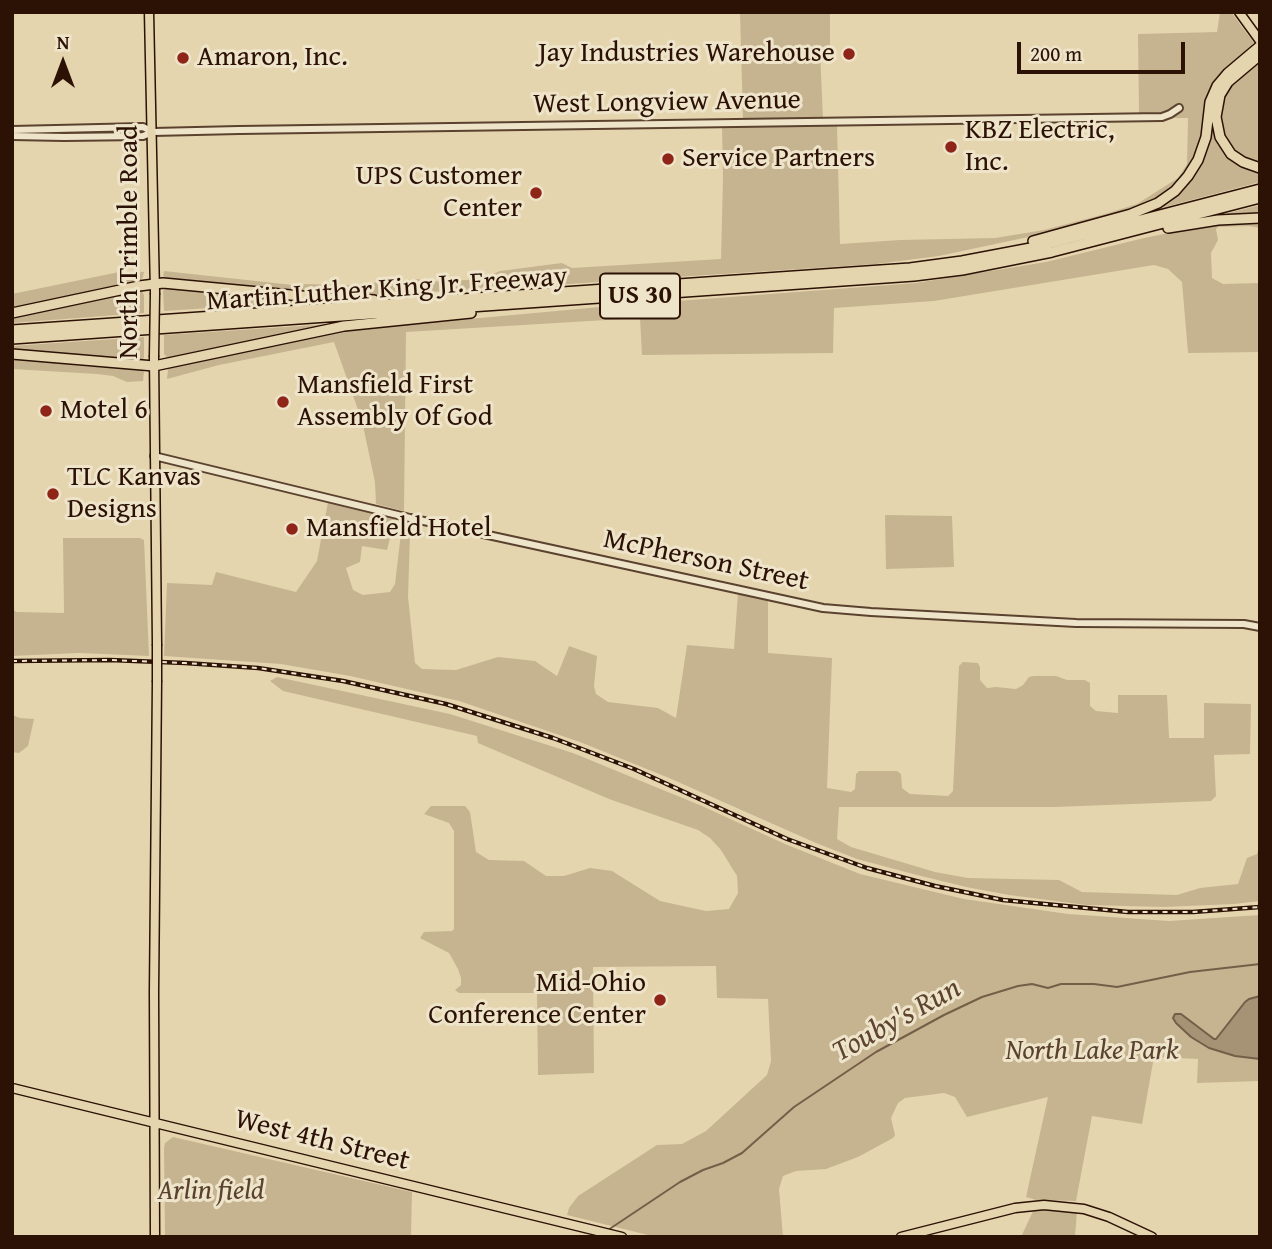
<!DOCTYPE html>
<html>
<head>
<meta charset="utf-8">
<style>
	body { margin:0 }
	#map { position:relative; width:1272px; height:1249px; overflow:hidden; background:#e5d5ae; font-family:"Gentium Book Plus",serif }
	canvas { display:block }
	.frame { position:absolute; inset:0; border:14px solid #2c1105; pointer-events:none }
	.north { position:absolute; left:28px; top:28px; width:70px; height:70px; -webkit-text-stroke:5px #eee4ca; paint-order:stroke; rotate:0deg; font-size:19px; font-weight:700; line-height:28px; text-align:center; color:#2c1105 }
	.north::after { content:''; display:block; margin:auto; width:24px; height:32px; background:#2c1105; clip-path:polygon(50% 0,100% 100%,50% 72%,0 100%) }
	.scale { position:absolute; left:1017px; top:42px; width:168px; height:32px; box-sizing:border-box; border:4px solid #2c1105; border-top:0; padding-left:9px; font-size:21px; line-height:24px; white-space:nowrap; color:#2c1105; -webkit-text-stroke:5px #eee4ca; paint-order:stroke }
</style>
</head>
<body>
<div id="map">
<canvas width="1272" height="1249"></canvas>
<div class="frame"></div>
<div class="north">N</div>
<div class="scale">200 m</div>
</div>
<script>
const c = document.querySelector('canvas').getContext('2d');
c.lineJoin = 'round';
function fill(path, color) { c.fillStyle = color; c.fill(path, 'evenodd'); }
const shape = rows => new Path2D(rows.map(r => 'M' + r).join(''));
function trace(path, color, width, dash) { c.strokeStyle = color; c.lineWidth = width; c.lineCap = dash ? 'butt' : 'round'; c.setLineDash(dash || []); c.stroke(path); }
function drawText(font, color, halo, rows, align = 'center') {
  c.font = font + ' "Gentium Book Plus",serif'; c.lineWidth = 6; c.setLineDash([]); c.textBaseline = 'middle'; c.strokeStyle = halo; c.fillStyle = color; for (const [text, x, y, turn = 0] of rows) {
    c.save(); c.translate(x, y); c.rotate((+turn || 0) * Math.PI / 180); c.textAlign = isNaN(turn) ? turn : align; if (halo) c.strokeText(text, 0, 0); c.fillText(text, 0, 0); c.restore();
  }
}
fill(shape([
	[740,12,830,12,830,49,820,50,823,119,743,120],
	[1220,12,1231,12,1254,43,1223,72,1210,89,1207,99,1204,131,1196,158,1176,186,1160,197,1128,211,1047,233,939,256,876,264,554,285,528,285,390,295,345,295,299,292,172,281,163,276,164,271,302,286,305,284,347,285,419,279,422,282,488,279,491,275,500,271,562,263,572,268,721,259,723,178,722,126,837,124,840,244,900,240,995,238,1044,230,1105,214,1137,204,1178,178,1187,164,1188,118,1168,118,1183,110,1184,106,1180,104,1167,112,1139,114,1138,34,1217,32],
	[1260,60,1260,164,1246,161,1230,147,1221,131,1220,111,1226,91,1235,80],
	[1211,122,1212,123,1216,138,1242,166,1260,171,1260,182,1157,209,1156,207,1181,190],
	[1260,205,1260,215,1217,216],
	[1260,221,1260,228,1249,226,1218,227,1216,229,1218,240,1211,253,1212,278,1223,284,1260,283,1260,352,1188,353,1182,282,1168,269,1154,265,934,301,834,308,833,353,642,355,640,318,406,332,404,511,376,504,375,482,362,421,334,342,219,365,167,379,168,369,172,366,338,331,611,306,916,283,1046,262,1144,238,1183,230,1227,223],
	[124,271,144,272,143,277,139,282,12,308,12,294],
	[167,288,210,292,317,301,164,311,163,291],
	[142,291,144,295,144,313,12,323,12,316,130,292],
	[330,324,330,325,169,359,164,354,164,335],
	[144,337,144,358,140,361,12,350,12,346],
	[12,358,81,366,142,370,144,372,143,381,127,382,113,376,97,374,12,369],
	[328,502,395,518,387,550,362,546,360,562,346,568,353,590,363,595,390,592,395,584,401,533,405,530,410,534,408,597,415,663,422,669,456,670,498,657,535,661,557,676,569,646,597,656,594,686,596,694,608,702,658,708,676,718,687,645,734,649,738,593,768,599,768,653,832,658,827,788,851,792,855,789,856,774,859,771,897,771,901,774,902,788,910,794,948,796,953,791,959,666,963,662,978,663,980,667,980,680,987,688,996,687,1016,689,1023,685,1029,677,1034,676,1056,676,1067,680,1085,680,1090,683,1090,706,1096,711,1118,713,1118,695,1167,695,1169,738,1204,738,1204,703,1251,704,1250,754,1214,755,1216,796,1211,801,1055,807,839,807,837,839,851,847,935,872,968,878,1059,880,1082,892,1177,895,1200,888,1238,884,1247,858,1257,854,1260,842,1260,901,1234,904,1164,907,1086,905,1009,895,966,887,913,874,857,859,816,843,669,778,580,742,459,701,350,676,281,664,164,656,167,583,212,585,216,572,296,592,317,561],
	[885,515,952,516,954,567,886,569],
	[63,538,140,538,144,540,149,656,79,653,12,656,12,608,16,612,64,613],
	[277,677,450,714,573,753,702,806,785,844,860,874,964,899,1068,914,1169,921,1260,915,1260,1081,1197,1083,1198,1059,1154,1057,1142,1124,1092,1116,1076,1201,1036,1200,1026,1197,1048,1097,967,1117,955,1097,944,1093,905,1098,898,1103,891,1118,895,1135,893,1138,858,1157,826,1169,796,1171,783,1176,779,1189,783,1237,656,1237,567,1215,569,1208,578,1196,657,1145,682,1144,706,1131,767,1075,771,1061,768,999,717,998,716,966,593,967,594,1073,538,1075,537,993,459,993,455,990,461,985,461,978,458,969,449,953,420,938,424,932,452,931,454,929,454,831,449,823,424,814,431,806,465,806,470,812,476,852,489,860,524,861,546,876,564,876,590,868,612,871,660,901,706,911,729,909,738,893,737,876,721,850,710,838,698,830,609,799,478,743,477,736,283,691,270,681],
	[12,715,20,718,34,719,28,746,19,753,12,752],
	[173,1137,412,1192,411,1237,165,1237,164,1148,165,1143],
	[1038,1208,1077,1211,1075,1237,1021,1237,1034,1209]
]), '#c6b491');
const water = shape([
	[1260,996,1260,1059,1235,1056,1209,1048,1191,1037,1176,1023,1173,1018,1175,1014,1181,1014,1214,1039,1216,1039,1245,1002,1249,999,1260,996]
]);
fill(water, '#a69275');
trace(water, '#755e48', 2);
trace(shape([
	[608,1230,680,1182,703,1170,723,1163,742,1153,794,1107,876,1052,944,1015,982,997,1018,986,1032,984,1048,988,1061,984,1094,984,1117,987,1190,972,1260,964]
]), '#755e48', 2);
const minor = shape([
	[12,130,143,127,153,132],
	[12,136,64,137,143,136,153,132,239,130,1162,117,1170,114,1179,108],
	[154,456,410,518,823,608,871,612,1076,623,1244,624,1260,627]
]);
const major = shape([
	[149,12,155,293],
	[1239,12,1260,41],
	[154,357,157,644],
	[12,1088,622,1237],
	[155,1237,154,992,157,682],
	[901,1237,1015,1208,1044,1205,1084,1209,1109,1217,1152,1237]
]);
const highway = shape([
	[1260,55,1228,82,1220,95,1216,117,1220,137,1231,154,1243,162,1260,168],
	[1168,228,1218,220,1260,218],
	[1033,241,1131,214,1158,203,1175,191,1188,176,1198,160,1206,137,1210,102,1217,86,1228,73,1260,46],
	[12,313,139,286,163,283,312,297,374,300],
	[12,330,910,268,962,261,1036,247,1260,189],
	[12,339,914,276,962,270,1052,252,1260,198],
	[12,354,154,366,344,326,471,313]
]);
trace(minor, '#5a422f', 10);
trace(major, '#2c1105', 11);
trace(highway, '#2c1105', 12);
trace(minor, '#eee4ca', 6);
trace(major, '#e5d5ae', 8);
trace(highway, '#e5d5ae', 9);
const rail = shape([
	[12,661,110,660,185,663,258,668,343,681,446,704,553,738,634,769,787,839,867,868,935,886,1003,900,1128,912,1193,912,1260,907]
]);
trace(rail, '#2c1105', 4.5);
trace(rail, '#eee4ca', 2, [5]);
const majorBridge = shape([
	[154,357,155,293],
	[157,682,157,644]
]);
trace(majorBridge, '#2c1105', 11, []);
trace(majorBridge, '#e5d5ae', 8);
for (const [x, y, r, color] of [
	[849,54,7,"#8f2418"],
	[183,58,7,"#8f2418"],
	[951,147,7,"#8f2418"],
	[668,159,7,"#8f2418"],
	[536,193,7,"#8f2418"],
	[283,402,7,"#8f2418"],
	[46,411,7,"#8f2418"],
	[53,494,7,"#8f2418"],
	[292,529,7,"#8f2418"],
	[660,1000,7,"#8f2418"]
]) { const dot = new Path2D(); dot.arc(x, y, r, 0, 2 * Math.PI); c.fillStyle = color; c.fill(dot); trace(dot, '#eee4ca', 2.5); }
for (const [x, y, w] of [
	[640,296,80]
]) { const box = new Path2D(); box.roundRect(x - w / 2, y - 22.5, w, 45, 5); c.fillStyle = '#eee4ca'; c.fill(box); trace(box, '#2c1105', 2); }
drawText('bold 26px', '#2c1105', null, [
	["US 30",640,296]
]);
drawText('28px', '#2c1105', '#eee4ca', [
	["Jay Industries Warehouse",835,54,"right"],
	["Amaron, Inc.",197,58],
	["KBZ Electric,",965,131],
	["Inc.",965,163],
	["Service Partners",682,159],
	["UPS Customer",522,177,"right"],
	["Center",522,209,"right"],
	["Mansfield First",297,386],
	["Assembly Of God",297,418],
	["Motel 6",60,411],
	["TLC Kanvas",67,478],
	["Designs",67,510],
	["Mansfield Hotel",306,529],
	["Mid-Ohio",646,984,"right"],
	["Conference Center",646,1016,"right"]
], 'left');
drawText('28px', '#2c1105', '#eee4ca', [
	["West Longview Avenue",667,103,-1],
	["North Trimble Road",130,242,-90],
	["Martin Luther King Jr. Freeway",387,290,-4],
	["McPherson Street",706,561,12],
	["West 4th Street",322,1141,14]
]);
drawText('italic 28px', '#5a422f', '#eee4ca', [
	["North Lake Park",1092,1052],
	["Arlin field",211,1192]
]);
drawText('italic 30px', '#5d4532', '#eee4ca', [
	["Touby's Run",897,1021,-29]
]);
</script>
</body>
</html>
